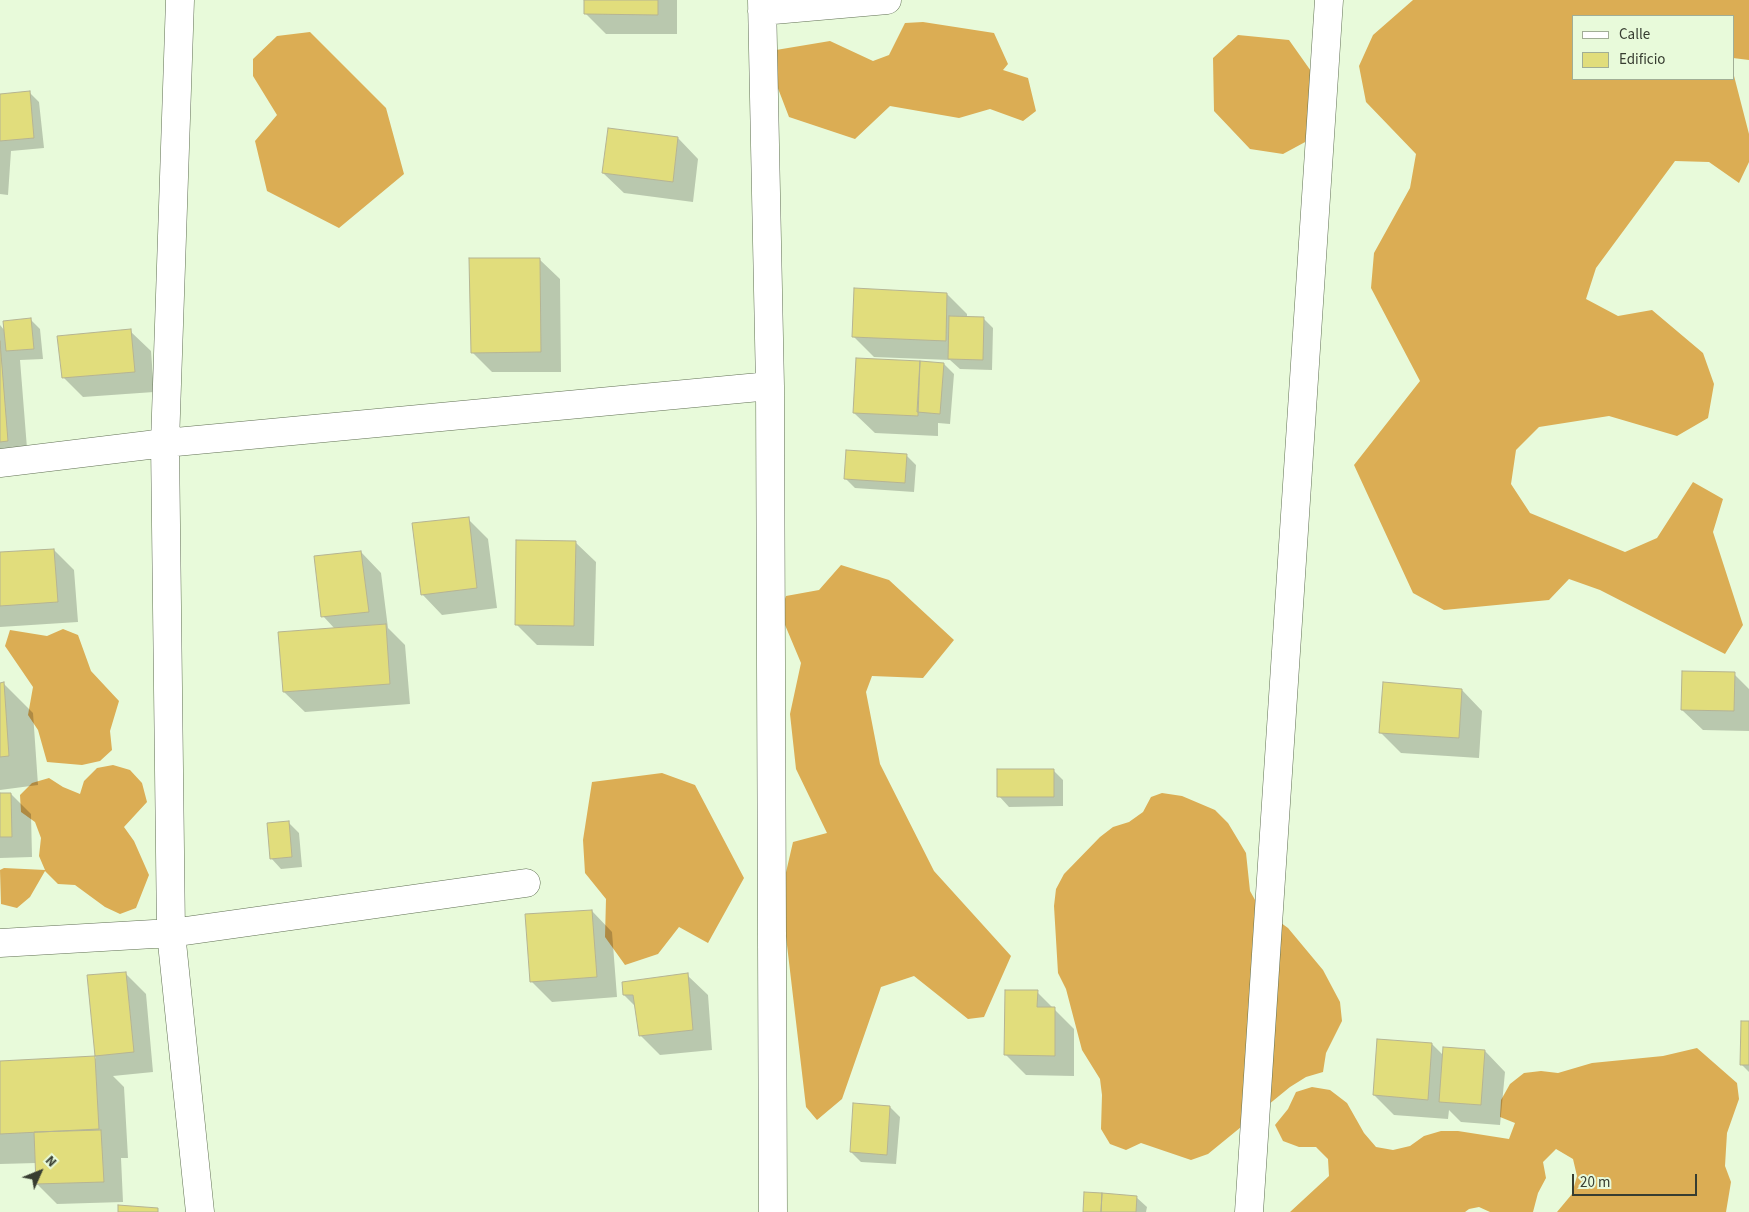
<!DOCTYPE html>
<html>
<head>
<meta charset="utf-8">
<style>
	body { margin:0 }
	#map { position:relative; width:1749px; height:1212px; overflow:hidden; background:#e8fada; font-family:"Source Sans 3",sans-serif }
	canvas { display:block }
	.legend { position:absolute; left:1572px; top:15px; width:162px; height:65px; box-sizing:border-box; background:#e8fada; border:1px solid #a1ae96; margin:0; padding:6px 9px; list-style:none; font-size:15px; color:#373d31 }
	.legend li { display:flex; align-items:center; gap:10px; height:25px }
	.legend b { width:25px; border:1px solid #a1ae96 }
	.north { position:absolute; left:15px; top:1147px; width:50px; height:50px; -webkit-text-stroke:4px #e8fada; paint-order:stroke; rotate:46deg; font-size:14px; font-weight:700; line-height:20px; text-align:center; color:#373d31 }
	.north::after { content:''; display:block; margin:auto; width:18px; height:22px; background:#373d31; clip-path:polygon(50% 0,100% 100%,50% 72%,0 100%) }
	.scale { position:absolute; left:1572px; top:1174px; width:125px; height:22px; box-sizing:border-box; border:2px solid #373d31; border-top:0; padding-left:6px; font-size:15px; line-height:18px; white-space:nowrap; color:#373d31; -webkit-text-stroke:4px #e8fada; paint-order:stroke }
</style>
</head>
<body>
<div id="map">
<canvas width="1749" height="1212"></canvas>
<ul class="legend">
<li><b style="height:6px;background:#fff"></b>Calle</li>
<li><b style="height:14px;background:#e1dd7c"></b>Edificio</li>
</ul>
<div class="north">N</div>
<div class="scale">20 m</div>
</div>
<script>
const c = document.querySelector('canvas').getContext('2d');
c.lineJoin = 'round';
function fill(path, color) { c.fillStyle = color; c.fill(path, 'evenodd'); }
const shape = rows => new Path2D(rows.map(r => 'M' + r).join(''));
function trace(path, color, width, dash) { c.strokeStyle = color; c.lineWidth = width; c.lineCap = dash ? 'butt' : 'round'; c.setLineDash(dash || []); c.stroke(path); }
fill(shape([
	[1413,0,1749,0,1749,60,1733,58,1733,16,1573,16,1573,79,1733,79,1733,72,1749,134,1749,162,1739,183,1709,162,1675,161,1596,268,1586,299,1618,316,1652,310,1703,353,1714,384,1708,418,1677,436,1609,416,1539,427,1516,450,1511,484,1530,513,1625,552,1657,538,1693,482,1723,499,1713,532,1743,625,1725,654,1600,590,1569,579,1549,600,1444,610,1413,593,1354,465,1420,381,1371,288,1374,253,1410,188,1416,154,1366,102,1359,66,1373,35],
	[923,22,994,33,1008,64,1003,70,1028,78,1036,111,1023,121,990,109,959,118,890,106,855,139,789,117,764,52,830,41,873,61,889,55,905,23],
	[310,32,386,108,404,174,339,228,267,191,255,141,277,115,253,76,253,59,277,36],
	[1238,35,1289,40,1318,81,1307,141,1283,154,1250,149,1214,111,1213,58],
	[841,565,889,580,954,640,923,678,872,676,866,692,880,764,934,871,1011,956,984,1017,968,1019,914,976,881,987,842,1099,817,1120,806,1107,781,894,793,842,827,833,796,769,790,714,801,663,780,613,786,596,819,590],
	[63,629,78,635,91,671,119,701,110,731,112,750,100,761,82,765,47,762,38,730,28,715,33,687,5,646,10,630,47,636],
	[113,765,130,770,142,783,147,802,124,827,134,841,149,875,136,908,120,914,105,907,75,885,58,884,45,871,30,897,17,908,1,904,0,870,4,868,45,870,39,856,41,838,35,822,21,812,20,795,32,783,49,778,63,787,80,794,84,781,97,768],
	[662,773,695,785,744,878,708,943,679,927,658,954,625,965,605,937,606,899,585,873,583,840,592,782],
	[1162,793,1182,796,1215,810,1228,823,1246,853,1250,891,1259,907,1288,928,1323,970,1340,1002,1342,1021,1326,1053,1323,1072,1306,1077,1290,1087,1208,1154,1191,1160,1141,1143,1126,1150,1110,1144,1101,1129,1102,1095,1100,1079,1082,1050,1066,989,1058,973,1054,906,1056,889,1064,874,1100,837,1113,827,1129,822,1143,812,1151,797],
	[1697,1048,1737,1083,1739,1099,1727,1133,1726,1149,1725,1166,1731,1182,1726,1212,1557,1212,1572,1194,1577,1176,1573,1159,1556,1149,1543,1162,1546,1178,1538,1193,1533,1212,1490,1212,1479,1207,1469,1209,1465,1212,1290,1212,1329,1176,1328,1159,1316,1147,1299,1147,1283,1141,1275,1125,1288,1109,1296,1092,1312,1087,1330,1090,1347,1103,1364,1133,1376,1147,1393,1150,1410,1146,1424,1136,1441,1131,1458,1131,1509,1139,1515,1123,1500,1117,1501,1100,1510,1084,1524,1073,1541,1071,1558,1073,1592,1063,1663,1056]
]), '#dbad54');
fill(shape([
	[585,0,677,0,677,34,606,34,586,14],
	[29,92,39,102,44,148,11,151,8,195,0,194,0,95],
	[678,138,698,159,693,202,624,193,603,173],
	[539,259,560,279,561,372,492,372,472,352],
	[947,294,967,314,967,317,983,318,993,328,992,370,960,369,950,360,874,357,853,336],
	[30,319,40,329,43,359,20,360,28,461,0,459,0,325,5,331],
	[130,331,151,351,154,392,83,397,63,377],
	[944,364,954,374,950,424,938,423,938,436,875,433,854,413],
	[906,455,916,465,914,492,855,488,845,478],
	[468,519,488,539,497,608,442,615,422,594],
	[575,542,596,562,594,646,537,645,516,624],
	[54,550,74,570,78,622,0,627,0,554],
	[361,552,381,573,388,628,405,645,410,704,305,712,284,692,335,629,323,616],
	[1734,674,1749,689,1749,731,1703,730,1682,710],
	[3,683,33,713,38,785,0,790,0,684],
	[1462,690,1482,711,1479,758,1401,753,1380,732],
	[1053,770,1063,780,1063,806,1009,807,999,796],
	[0,794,11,794,31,814,32,857,0,858],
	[289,823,299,833,302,867,281,869,271,858],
	[592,911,612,932,617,997,552,1002,531,981],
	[125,973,146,994,153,1072,113,1076,124,1087,128,1158,121,1158,123,1202,57,1204,37,1184,36,1163,0,1164,0,1062,94,1057,96,1059,88,977],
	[687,975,708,995,712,1050,660,1055,640,1035,636,1007,624,995],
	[1037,992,1074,1029,1074,1076,1026,1075,1005,1054],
	[1749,1022,1749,1072,1741,1064],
	[1432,1044,1444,1056,1485,1051,1505,1072,1500,1125,1461,1122,1449,1110,1448,1119,1394,1115,1374,1095],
	[890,1107,900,1117,896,1164,861,1162,851,1152],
	[1136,1197,1147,1207,1146,1212,1084,1212]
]), '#0003');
const building = shape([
	[584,0,658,0,658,15,584,14,584,0],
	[30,91,34,138,0,141,0,94,30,91],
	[608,128,678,137,673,182,602,173,608,128],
	[469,258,540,258,541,352,471,353,469,258],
	[854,288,947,293,946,341,852,337,854,288],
	[949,316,984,317,983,360,948,359,949,316],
	[31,318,34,349,6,351,3,321,31,318],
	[131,329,135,372,62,378,57,336,131,329],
	[0,341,8,441,0,442,0,341],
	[856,358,920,361,918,416,853,413,856,358],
	[920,361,944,363,940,414,917,412,920,361],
	[846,450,907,454,905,483,844,479,846,450],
	[469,517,477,588,421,595,412,523,469,517],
	[516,540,576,541,574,626,515,625,516,540],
	[54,549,58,602,0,606,0,552,54,549],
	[361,551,369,612,321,617,314,556,361,551],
	[386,624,390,684,283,692,278,632,386,624],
	[1682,671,1735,672,1734,711,1681,710,1682,671],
	[4,682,9,756,0,757,0,683,4,682],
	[1383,682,1462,689,1459,738,1379,733,1383,682],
	[997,769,1054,769,1054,797,997,797,997,769],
	[0,793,11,793,12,837,0,837,0,793],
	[289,821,292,857,270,859,267,823,289,821],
	[592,910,597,977,530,982,525,914,592,910],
	[126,972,134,1052,95,1056,87,975,126,972],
	[688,973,693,1030,639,1036,633,995,623,995,622,982,688,973],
	[1005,990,1038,990,1037,1007,1055,1007,1055,1056,1004,1055,1005,990],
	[1741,1021,1749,1021,1749,1065,1740,1065,1741,1021],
	[1377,1039,1432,1043,1428,1100,1373,1095,1377,1039],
	[1443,1047,1485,1050,1481,1105,1439,1102,1443,1047],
	[95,1056,99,1129,0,1134,0,1061,95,1056],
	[853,1103,890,1106,887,1155,850,1152,853,1103],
	[101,1130,104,1182,36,1184,34,1132,101,1130],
	[1084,1192,1102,1193,1101,1212,1083,1212,1084,1192],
	[1102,1193,1137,1196,1136,1212,1101,1212,1102,1193],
	[118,1205,158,1208,158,1212,118,1212,118,1205]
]);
fill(building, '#e1dd7c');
trace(building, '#b5b493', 1);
const minor = shape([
	[180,0,165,443,171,933,200,1212],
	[762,0,770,386,773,1212],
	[762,11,887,0],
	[0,463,165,443,770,386],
	[0,943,171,933,526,883],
	[1249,1212,1329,0]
]);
trace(minor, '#617054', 29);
trace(minor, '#fff', 28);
</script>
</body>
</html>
